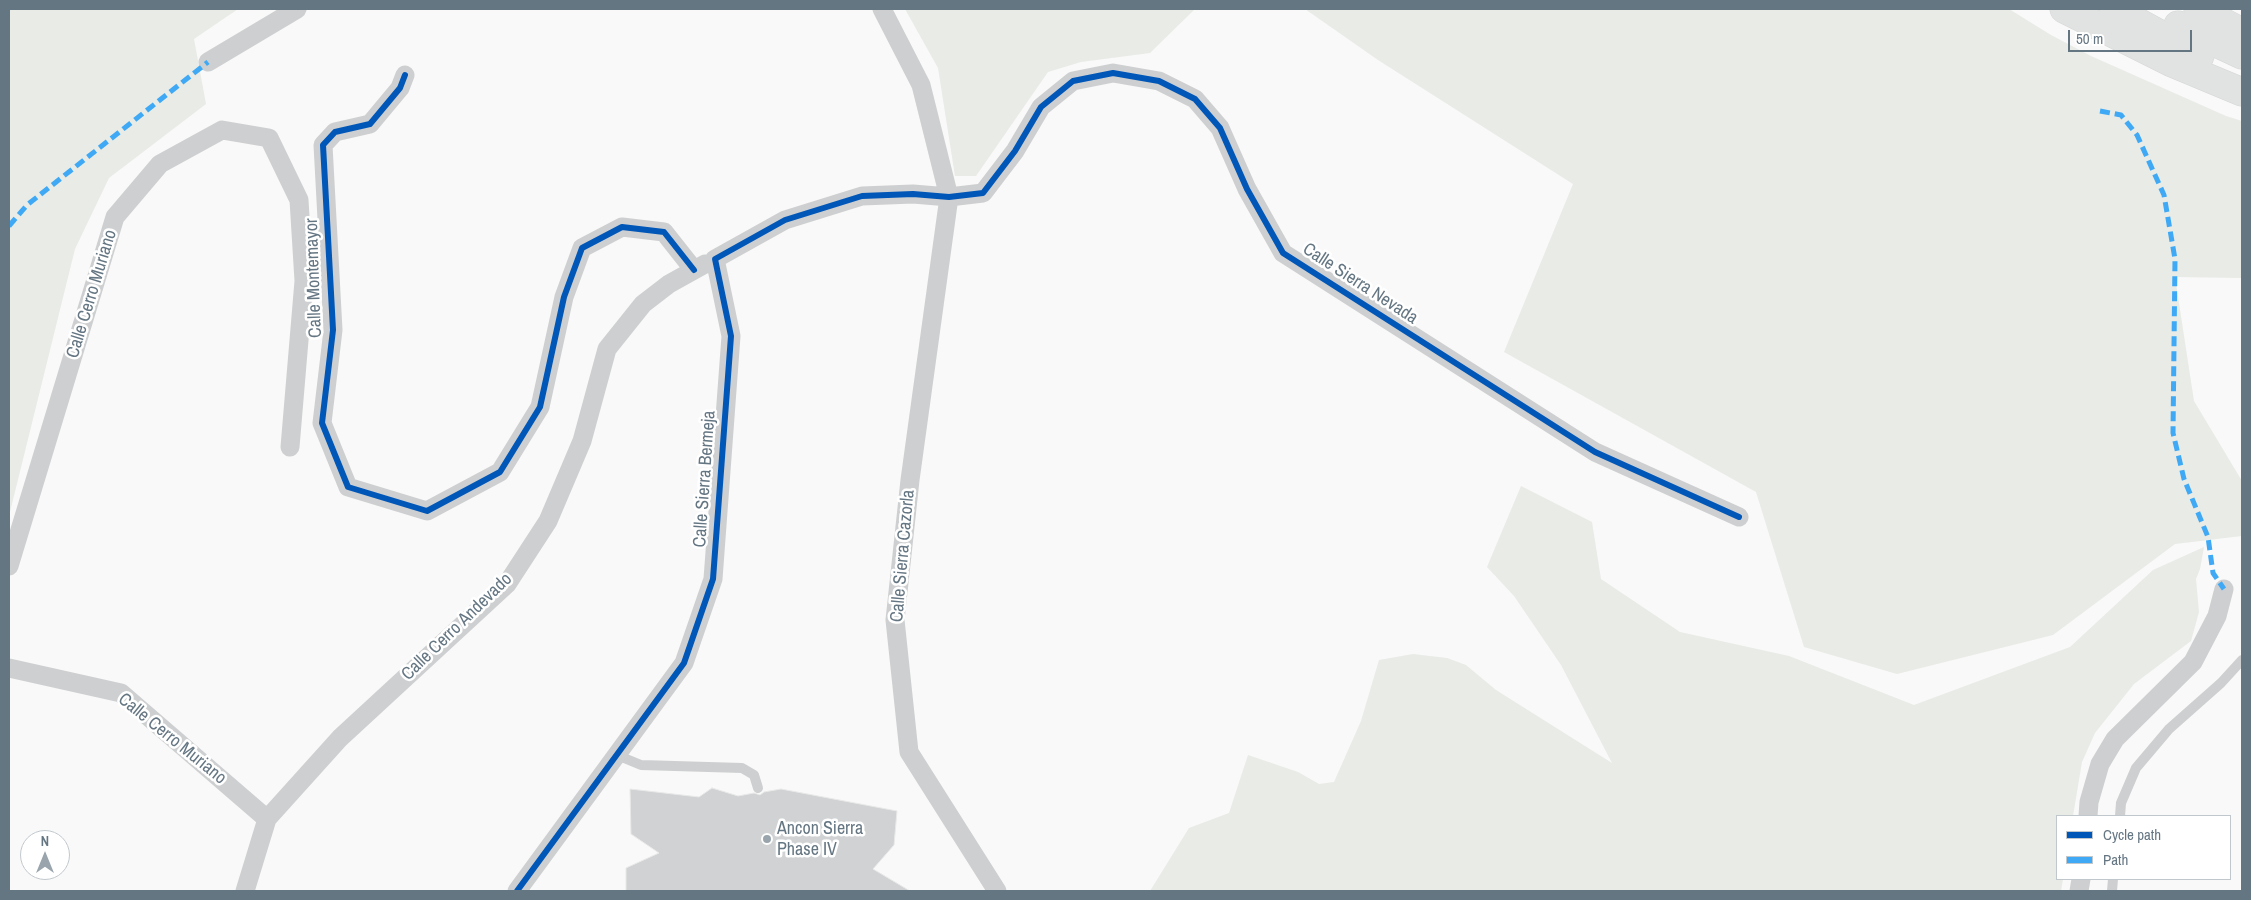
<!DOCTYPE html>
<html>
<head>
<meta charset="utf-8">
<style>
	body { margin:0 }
	#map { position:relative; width:2251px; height:900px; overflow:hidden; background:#f9f9f9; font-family:"Archivo Narrow",sans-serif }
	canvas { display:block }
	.frame { position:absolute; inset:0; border:10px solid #657683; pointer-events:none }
	.legend { position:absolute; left:2056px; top:815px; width:175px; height:65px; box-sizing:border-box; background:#fff; border:1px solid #c1c8cd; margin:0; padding:6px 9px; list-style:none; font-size:15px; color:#657683 }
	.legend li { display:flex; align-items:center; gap:10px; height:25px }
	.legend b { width:25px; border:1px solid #c1c8cd }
	.north { position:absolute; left:20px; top:830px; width:50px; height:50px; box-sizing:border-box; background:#fff; border:1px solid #c1c8cd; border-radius:50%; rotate:0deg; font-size:14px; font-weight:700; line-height:20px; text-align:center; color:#657683 }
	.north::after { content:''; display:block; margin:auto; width:18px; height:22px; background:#99a4ac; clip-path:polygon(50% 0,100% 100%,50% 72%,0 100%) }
	.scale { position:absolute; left:2068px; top:30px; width:124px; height:22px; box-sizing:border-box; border:2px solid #657683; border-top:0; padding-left:6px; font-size:15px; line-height:18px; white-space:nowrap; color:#657683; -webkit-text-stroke:4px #fff; paint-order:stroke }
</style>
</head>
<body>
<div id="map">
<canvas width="2251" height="900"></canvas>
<div class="frame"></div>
<ul class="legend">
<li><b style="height:6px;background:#0057b8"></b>Cycle path</li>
<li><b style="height:6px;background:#3fa9f5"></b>Path</li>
</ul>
<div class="north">N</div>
<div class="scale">50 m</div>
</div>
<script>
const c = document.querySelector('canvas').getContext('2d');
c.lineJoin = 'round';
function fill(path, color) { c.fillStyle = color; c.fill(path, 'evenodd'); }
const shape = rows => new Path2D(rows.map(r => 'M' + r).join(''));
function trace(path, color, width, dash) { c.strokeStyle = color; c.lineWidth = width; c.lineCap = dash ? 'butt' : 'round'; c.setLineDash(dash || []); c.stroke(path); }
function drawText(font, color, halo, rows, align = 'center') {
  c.font = font + ' "Archivo Narrow",sans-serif'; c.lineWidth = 5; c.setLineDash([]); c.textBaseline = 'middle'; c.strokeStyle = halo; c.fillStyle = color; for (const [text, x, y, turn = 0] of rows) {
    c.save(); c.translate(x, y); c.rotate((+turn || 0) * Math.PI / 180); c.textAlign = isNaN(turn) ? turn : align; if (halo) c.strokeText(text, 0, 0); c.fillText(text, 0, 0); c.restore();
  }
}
fill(shape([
	[9,9,238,9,194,39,206,104,109,178,75,249,9,516],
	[905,9,1195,9,1150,53,1081,62,1048,72,976,176,955,176,938,68],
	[1305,9,2009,9,2051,35,2091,56,2226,116,2242,121,2242,278,2175,277,2194,401,2242,481,2242,536,2175,544,2053,635,1897,674,1804,647,1756,492,1504,352,1573,184,1378,60],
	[1521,486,1592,522,1601,579,1680,632,1789,656,1914,705,2070,647,2153,570,2204,547,2200,569,2196,579,2199,612,2191,641,2134,684,2095,733,2082,762,2073,816,2057,816,2057,879,2063,879,2061,891,1150,891,1189,828,1229,813,1248,755,1298,772,1319,784,1334,782,1361,721,1379,660,1413,654,1447,658,1466,665,1496,690,1612,763,1561,665,1514,596,1487,567]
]), '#e8ebe6');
const building = shape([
	[712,788,738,796,754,793,760,795,764,792,781,789,897,811,894,845,873,869,910,891,626,891,626,868,659,853,631,834,630,789,699,797,712,788]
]);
fill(building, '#d0d2d3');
trace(building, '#e8e8e8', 1);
const motorway = shape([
	[2064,9,2170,62,2242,92],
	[2114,9,2200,56],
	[2198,9,2242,32],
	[2178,25,2242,55]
]);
trace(motorway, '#d5d6d6', 29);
trace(shape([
	[617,753,624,758,641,765,742,768,754,775,758,788],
	[2120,816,2121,803,2136,768,2169,729,2221,683,2242,660],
	[2112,891,2113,879]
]), '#cecfd0', 10);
trace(shape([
	[882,9,921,85,949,197,910,480,895,620,909,752,997,891],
	[208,62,297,9],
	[405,75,400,88,370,124,335,132,323,145,333,330,322,423,348,487,427,511,500,472,540,407,564,297,582,248,622,227,664,232,694,270],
	[9,566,115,217,160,164,222,130,269,138,299,200,304,281,290,447],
	[9,668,121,693,267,819],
	[2088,816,2089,802,2100,764,2115,739,2193,662,2217,616,2224,589],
	[245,891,267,819,340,738,507,584,548,521,582,441,607,349,643,304,669,284,705,264],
	[517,891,684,663,713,579,731,336,715,259,785,220,862,196,913,194,949,197,983,193,1015,151,1041,107,1073,81,1113,73,1159,81,1195,99,1220,128,1247,189,1283,253,1595,452,1739,517],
	[2079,891,2081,879]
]), '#cecfd0', 19);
trace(motorway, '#e1e2e2', 28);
trace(shape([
	[2100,111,2121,115,2137,135,2164,195,2175,259,2173,433,2184,479,2208,537,2213,573,2224,589],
	[9,226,27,205,208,62]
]), '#3fa9f5', 5, [10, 5]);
trace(shape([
	[405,75,400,88,370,124,335,132,323,145,333,330,322,423,348,487,427,511,500,472,540,407,564,297,582,248,622,227,664,232,694,270],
	[517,891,684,663,713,579,731,336,715,259,785,220,862,196,913,194,949,197,983,193,1015,151,1041,107,1073,81,1113,73,1159,81,1195,99,1220,128,1247,189,1283,253,1595,452,1739,517]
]), '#0057b8', 6);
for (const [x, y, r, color] of [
	[767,839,5,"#99a4ac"]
]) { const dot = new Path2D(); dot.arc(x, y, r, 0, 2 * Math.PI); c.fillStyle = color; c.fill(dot); trace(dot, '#fff', 2); }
drawText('18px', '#657683', '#fff', [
	["Calle Montemayor",314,278,-92],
	["Calle Sierra Nevada",1360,284,33],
	["Calle Cerro Muriano",92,294,-73],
	["Calle Sierra Bermeja",705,479,-86],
	["Calle Sierra Cazorla",903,556,-85],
	["Calle Cerro Andevado",457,627,-44],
	["Calle Cerro Muriano",172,739,39]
]);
drawText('18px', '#657683', '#fff', [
	["Ancon Sierra",777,829],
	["Phase IV",777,850]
], 'left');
</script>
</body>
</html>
